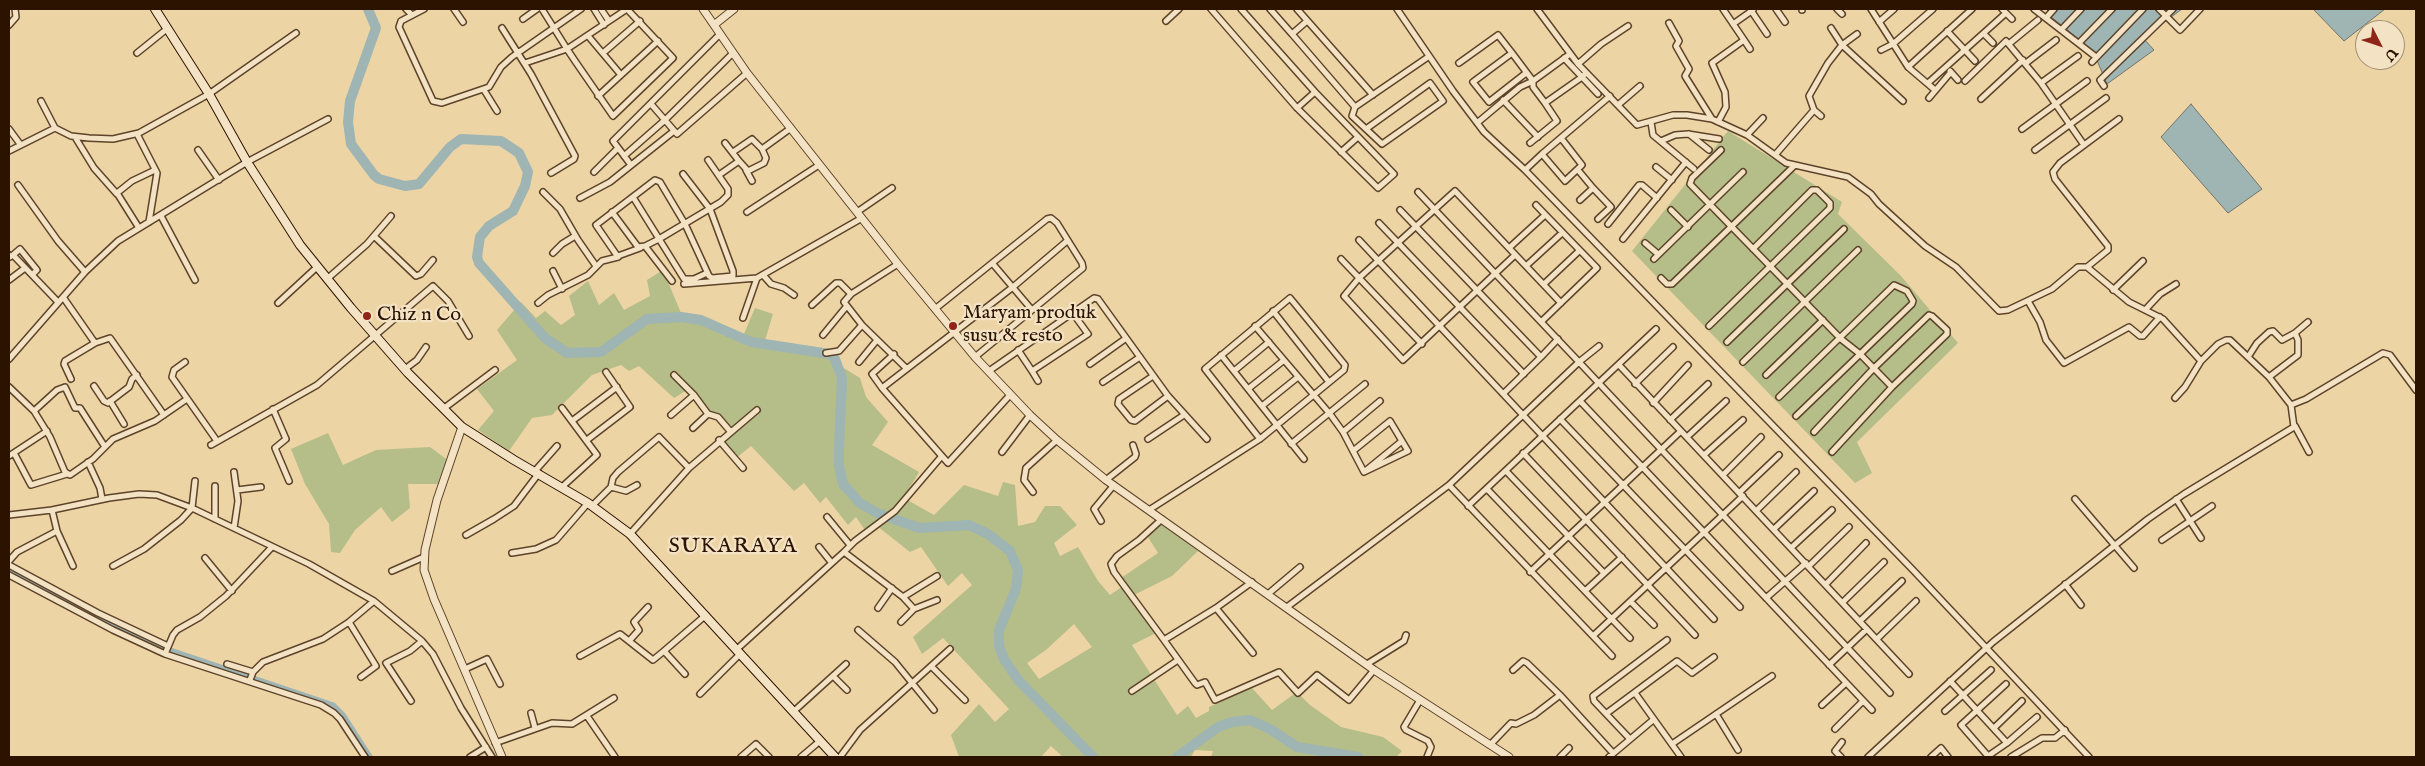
<!DOCTYPE html>
<html>
<head>
<meta charset="utf-8">
<style>
	body { margin:0 }
	#map { position:relative; width:2425px; height:766px; overflow:hidden; background:#edd4a5; font-family:"IM FELL English",serif }
	canvas { display:block }
	.frame { position:absolute; inset:0; border:10px solid #2c1300; pointer-events:none }
	.north { position:absolute; left:2355px; top:20px; width:50px; height:50px; box-sizing:border-box; background:#f3e3c4; border:1px solid #a39076; border-radius:50%; rotate:131deg; font-size:14px; font-weight:700; line-height:20px; text-align:center; color:#2c1300 }
	.north::after { content:''; display:block; margin:auto; width:18px; height:22px; background:#8f2418; clip-path:polygon(50% 0,100% 100%,50% 72%,0 100%) }
</style>
</head>
<body>
<div id="map">
<canvas width="2425" height="766"></canvas>
<div class="frame"></div>
<div class="north">U</div>
</div>
<script>
const c = document.querySelector('canvas').getContext('2d');
c.lineJoin = 'round';
function fill(path, color) { c.fillStyle = color; c.fill(path, 'evenodd'); }
const shape = rows => new Path2D(rows.map(r => 'M' + r).join(''));
function trace(path, color, width, dash) { c.strokeStyle = color; c.lineWidth = width; c.lineCap = dash ? 'butt' : 'round'; c.setLineDash(dash || []); c.stroke(path); }
function drawText(font, color, halo, rows, align = 'center') {
  c.font = font + ' "IM FELL English",serif'; c.lineWidth = 4.5; c.setLineDash([]); c.textBaseline = 'middle'; c.strokeStyle = halo; c.fillStyle = color; for (const [text, x, y, turn = 0] of rows) {
    c.save(); c.translate(x, y); c.rotate((+turn || 0) * Math.PI / 180); c.textAlign = isNaN(turn) ? turn : align; if (halo) c.strokeText(text, 0, 0); c.fillText(text, 0, 0); c.restore();
  }
}
fill(shape([
	[1728,131,1842,202,1838,214,1901,276,1958,343,1857,442,1872,473,1855,483,1632,251],
	[663,270,681,313,725,329,741,341,755,308,773,314,763,347,814,350,860,378,866,397,888,422,872,445,919,472,904,498,934,515,964,485,998,496,1003,482,1015,485,1018,526,1035,522,1045,506,1060,506,1077,525,1054,543,1060,556,1078,547,1098,581,1110,595,1126,584,1121,578,1158,553,1148,537,1160,522,1198,551,1172,576,1132,596,1156,633,1132,645,1177,715,1188,706,1196,718,1209,711,1209,707,1252,688,1272,710,1297,692,1310,705,1341,727,1383,737,1402,751,1396,757,1211,757,1213,751,1195,750,1191,757,1063,757,1051,746,1041,757,959,757,951,735,979,704,995,722,1009,709,943,638,922,654,913,637,972,585,962,573,948,586,921,547,910,552,877,526,867,533,856,517,848,525,826,497,820,503,804,483,794,491,751,446,735,459,721,442,729,434,687,390,674,398,639,366,629,371,621,365,592,375,552,415,532,418,509,451,478,430,494,411,477,389,517,360,497,330,521,302,536,318,545,311,561,325,575,315,569,296,588,281,599,305,614,293,624,310,650,296,647,280],
	[1074,624,1092,647,1039,679,1027,663,1046,650],
	[328,433,343,465,376,450,430,447,449,461,443,484,408,484,410,508,392,522,381,507,355,530,340,553,331,552,329,524,305,484,291,449]
]), '#b5bd88');
const water = shape([
	[2047,9,2182,9,2143,38,2154,50,2107,84,2093,51,2050,16,2047,9],
	[2313,9,2385,9,2344,41,2313,9],
	[2191,104,2262,189,2228,213,2161,137,2191,104]
]);
fill(water, '#9eb5b3');
trace(water, '#70746b', 1);
trace(shape([
	[9,571,152,644,333,705,343,715,370,757]
]), '#9eb5b3', 5.5);
trace(shape([
	[368,9,376,28,350,101,348,122,351,144,374,175,379,179,405,186,419,184,450,147,461,139,501,141,519,153,528,172,525,186,513,211,489,226,480,237,477,257,479,263,545,338,567,353,601,352,647,319,681,317,701,320,751,342,830,354,835,359,842,378,839,448,839,466,843,484,860,503,877,513,919,528,969,525,988,534,1010,551,1018,570,1016,589,999,630,999,646,1004,659,1018,680,1093,757],
	[1177,757,1218,727,1232,722,1250,720,1270,729,1297,747,1358,757]
]), '#9eb5b3', 10);
const minor = shape([
	[406,9,412,15],
	[424,9,401,21,399,27,433,101,442,103,489,87,501,67,512,57,581,9],
	[454,9,463,22],
	[594,9,604,25],
	[601,9,609,21],
	[1211,9,1297,108,1378,188,1394,174,1315,92,1241,9],
	[1270,9,1292,34],
	[1297,9,1373,95],
	[1397,9,1453,91,1484,132,1525,170,1913,570,2089,757],
	[1537,9,1578,64,1637,125,1673,115,1687,115,1712,119,1747,135,1786,163,1848,177,1871,194,1879,204,1925,246,1956,267,1999,311,2008,310,2052,289,2078,267,2087,267,2129,302,2163,319,2201,361,2218,344,2226,340,2230,340,2269,377,2291,405],
	[1723,9,1744,40],
	[1750,9,1767,34],
	[1776,9,1785,22],
	[1802,9,1802,10],
	[1837,9,1842,14],
	[1871,9,1908,67,1935,90],
	[2002,9,2012,19],
	[2034,9,2096,57],
	[2159,9,2180,30,2200,9],
	[2046,18,2054,9],
	[523,19,537,9],
	[1166,21,1179,9],
	[1307,21,1292,34,1355,107],
	[1879,22,1894,9],
	[1669,23,1679,41,1676,46,1689,69,1685,76,1712,119],
	[1733,24,1753,10],
	[9,25,16,17,15,9],
	[502,28,531,74,575,156,574,159,551,173],
	[1831,28,1842,45,1857,34],
	[2061,30,2081,9],
	[1947,31,1975,61],
	[1984,34,1993,43],
	[589,37,621,75],
	[2010,43,2038,20],
	[2079,43,2112,9],
	[1881,50,1893,44,1933,9],
	[137,53,168,28],
	[603,53,640,21],
	[1512,53,1533,81,1533,87,1545,103,1582,77,1598,94],
	[1564,58,1582,77,1584,75],
	[2092,62,2143,9],
	[525,63,567,49,627,9,673,58,613,116,575,61,567,49,542,9],
	[1459,63,1498,35,1512,53,1473,82,1489,102,1526,73],
	[2026,63,2056,40],
	[1578,64,1601,44,1628,26],
	[1908,67,1972,9],
	[1950,71,1958,80],
	[1965,81,2006,41,2041,83,2084,145],
	[1928,83,2006,13],
	[2041,83,2078,56],
	[2104,86,2100,80,2173,9],
	[484,90,497,111],
	[598,96,658,41],
	[1929,98,1951,72],
	[1981,99,2023,60],
	[1503,100,1538,137],
	[41,101,55,128],
	[651,104,677,134,747,73],
	[1618,105,1640,86],
	[1297,108,1315,92],
	[1814,110,1821,116],
	[1651,122,1653,135,1694,169],
	[1718,122,1726,107,1725,92,1712,63,1744,40,1750,49],
	[1477,123,1520,87,1533,81,1570,54],
	[9,129,20,144],
	[1366,129,1430,83,1443,101,1382,144,1366,129,1352,116,1355,107,1428,57],
	[2022,129,2087,81],
	[137,134,157,173,149,222],
	[1689,134,1709,150],
	[1747,135,1763,118],
	[75,137,94,168,117,194],
	[1561,138,1582,165,1565,181,1542,154,1610,96],
	[1661,141,1675,135,1688,134,1719,139],
	[725,143,739,161],
	[1530,143,1557,121,1545,103],
	[198,150,219,180],
	[1721,150,1692,178,1690,184,1841,339,1860,354,1892,387],
	[2035,150,2106,98],
	[9,151,55,128,71,136,89,138,113,139,139,133,209,94,296,33],
	[733,152,752,139,762,149],
	[1341,152,1358,137],
	[1775,155,1814,110,1809,96,1828,63,1842,45,1903,101],
	[624,156,665,120,733,53],
	[631,165,613,141,720,34],
	[1656,167,1672,180],
	[746,170,752,181],
	[1525,170,1542,154],
	[1578,170,1593,188,1580,200],
	[594,172,617,149],
	[719,175,739,161,748,171,764,163,766,158,762,149,791,128],
	[18,185,58,241,85,272],
	[1593,188,1611,207,1598,219],
	[543,192,560,209,578,240,596,266],
	[1418,192,1579,362,1599,346],
	[633,197,684,279,694,279,707,273],
	[580,198,610,182,674,131],
	[1536,205,1597,268,1541,322],
	[1400,210,1541,357,1558,339],
	[1671,210,1688,227],
	[612,212,638,247,645,246,659,239,721,202,728,195,728,189,708,160],
	[747,212,819,165],
	[857,212,892,188],
	[161,216,195,280],
	[1379,223,1524,374],
	[1608,224,1639,185,1642,185,1657,198],
	[139,228,117,193,132,181,155,170],
	[374,236,416,276,421,274,433,260],
	[1623,239,1686,162],
	[1359,240,1714,619],
	[1645,243,1658,254],
	[645,246,672,281],
	[1509,248,1545,215],
	[553,253,562,244,575,236],
	[9,255,10,257,13,255,58,302],
	[13,255,20,249,37,270,32,275],
	[1515,255,1403,360,1344,296,1359,278,1455,191,1561,303],
	[618,256,640,248],
	[1341,259,1422,344],
	[1654,259,1743,172],
	[898,264,851,294,844,302,862,325,906,368],
	[993,264,1032,310],
	[1526,266,1562,233],
	[2087,267,2108,250,2108,246,2055,179,2053,172,2060,163,2119,119],
	[553,271,562,289],
	[763,275,771,284,784,288,794,295],
	[1661,278,1667,284,1672,284,1794,166],
	[327,279,367,244,391,216],
	[9,280,25,268],
	[684,284,757,278,862,218],
	[1544,284,1579,251],
	[2113,290,2143,261],
	[63,297,95,343],
	[2028,301,2040,322,2046,340,2064,363,2129,327,2140,336,2143,336,2160,317],
	[278,303,317,267],
	[538,303,548,295,588,275,602,261,618,257,596,225,655,180,660,182,685,224,709,276,712,278,733,276,733,271,710,209,683,174],
	[812,305,836,283,840,283,851,294],
	[935,309,1047,219,1051,218,1057,223,1082,263,1083,268,975,357],
	[2146,309,2160,294,2176,284],
	[1273,311,1329,382],
	[743,318,757,278],
	[1255,326,1330,414,1343,432,1364,472],
	[1709,326,1830,208,1830,203,1817,190,1812,190,1753,249],
	[823,335,846,307],
	[1727,342,1844,229],
	[1018,350,1032,371],
	[826,353,839,351,862,325],
	[1221,355,1304,459],
	[2248,357,2257,343,2269,332,2273,331,2282,340,2295,333,2308,322],
	[9,359,85,272,118,241,247,162,328,119],
	[185,362,174,370,172,377,217,441],
	[859,362,877,340],
	[1743,362,1858,250],
	[1090,364,1125,339],
	[1619,365,1909,674],
	[405,369,417,360,426,347],
	[989,371,1094,298,1098,299,1168,396,1207,439],
	[1234,371,1269,342],
	[674,375,694,395],
	[1766,375,1823,320],
	[1153,376,1119,399,1118,404,1131,420,1135,421,1168,396],
	[2269,377,2298,355,2298,340,2295,333],
	[71,379,64,364,65,361,95,343,110,338,164,415],
	[1038,381,1032,371,1088,334,1072,312],
	[1103,382,1140,357],
	[1635,384,1673,347],
	[94,386,104,401,108,403,129,387,132,379,137,375],
	[9,387,34,411,50,437,65,472,70,475,93,459,113,439,155,421,187,399],
	[882,388,872,374,894,354],
	[1248,389,1283,361],
	[1503,394,1541,357],
	[1010,395,948,463,882,388,1013,287,1067,241],
	[1779,397,1894,285,1907,291,1913,301,1912,304,1796,416],
	[2175,398,2185,387,2201,361],
	[110,401,124,424],
	[1580,401,1872,710],
	[1653,403,1688,365],
	[1262,406,1298,377],
	[273,409,286,439,275,448,289,481],
	[443,409,495,370],
	[34,411,57,390,65,387,75,408,80,408,105,447],
	[671,415,694,395,708,414,718,417,730,431],
	[1560,419,1740,607],
	[1670,420,1708,384],
	[572,421,617,387],
	[2295,426,2309,452],
	[693,428,708,414],
	[1343,432,1380,401],
	[1814,432,1873,369,1929,315,1932,316,1947,330,1947,334,1892,387,1832,452],
	[1687,437,1726,401],
	[1148,439,1184,415],
	[587,440,630,407,606,372],
	[719,440,743,468],
	[1291,444,1365,384],
	[211,445,317,385,433,286,448,301,469,336],
	[1353,451,1390,421,1408,451,1364,472],
	[1002,452,1030,415],
	[14,453,31,485,67,474],
	[1523,453,1695,635],
	[1704,455,1743,420],
	[9,456,47,431],
	[88,462,100,488,102,499],
	[535,471,557,446],
	[1506,471,1604,573],
	[234,472,238,501,234,528],
	[1364,472,1402,441],
	[1723,475,1761,437],
	[1106,480,1135,457,1136,454,1133,445],
	[1449,485,1612,656],
	[215,486,215,519],
	[562,487,597,455,562,408],
	[611,487,626,491,637,485],
	[1487,489,1630,638],
	[237,490,261,487],
	[1033,492,1024,480,1026,468,1057,440],
	[1740,492,1779,455],
	[2075,499,2134,568],
	[2176,499,2201,538],
	[592,506,611,487,613,478,618,472,659,437,689,468],
	[1468,506,1656,329],
	[52,510,57,531,73,566],
	[1149,510,1260,439,1344,370,1345,365,1290,298,1205,369,1260,439],
	[1756,511,1796,472],
	[9,515,52,510,109,498,139,494,157,495,192,508,309,564,374,601,422,641,433,654,461,708,492,757],
	[827,517,850,545],
	[1162,519,1139,540,1117,556,1111,564,1114,572,1164,640,1216,608,1252,582],
	[1101,521,1094,509,1114,485],
	[1774,529,1814,491],
	[630,534,689,468,757,410],
	[466,535,494,519,514,506,539,473],
	[2162,540,2212,506],
	[819,547,831,562],
	[1792,547,1832,510],
	[844,552,855,541,895,511,941,457],
	[512,553,536,549,556,540,588,503],
	[205,558,232,591],
	[9,561,17,552,57,531],
	[9,565,98,613,168,646],
	[113,566,144,549,181,520,192,508,195,481],
	[1809,566,1849,527],
	[392,571,424,557],
	[1530,572,1681,431],
	[9,575,113,630,165,654,321,705,334,713,340,719,365,757],
	[1826,584,1866,543],
	[2065,584,2081,605],
	[1585,591,1622,557],
	[1268,594,1300,567],
	[903,597,914,609,937,600],
	[1766,598,1806,563],
	[1631,602,1654,625],
	[1843,602,1884,562],
	[1287,607,1449,485,1579,362,1890,693],
	[878,608,892,588],
	[1216,608,1253,653],
	[1860,621,1902,581],
	[349,622,376,666,361,677],
	[901,622,914,609],
	[858,630,895,662,934,710],
	[1593,636,1743,496],
	[1878,638,1916,601],
	[630,640,639,630,634,622,648,607],
	[1164,640,1195,683,1197,685,1205,682,1215,700,1279,672,1298,693,1317,675,1349,700,1374,670],
	[736,650,844,552,903,597,937,576],
	[165,654,173,635,177,630,200,617,226,596,272,547],
	[580,656,620,634,653,660,664,651],
	[227,664,253,672],
	[1367,664,1404,641,1406,635],
	[1829,665,1867,629],
	[932,667,965,700],
	[465,669,487,659,500,684],
	[1513,670,1523,661,1527,663,1560,695,1613,753],
	[685,674,664,651,706,615],
	[833,676,847,690],
	[250,680,253,672,263,662,323,639,349,622,374,601],
	[1950,681,2007,743,2037,717],
	[2006,684,1961,725,1988,756,2007,743],
	[1132,691,1178,660],
	[1635,693,1681,757],
	[700,694,740,654],
	[1420,700,1404,727,1406,730,1428,741,1431,747,1427,757],
	[411,701,386,663,410,651,422,641],
	[1822,705,1846,683],
	[1945,711,1991,670],
	[793,712,846,664],
	[531,713,535,728],
	[1607,713,1677,661,1692,673,1714,657],
	[1716,714,1738,750],
	[587,716,615,757],
	[1994,728,2022,701],
	[1835,729,1863,701],
	[1629,738,1594,701,1593,696,1667,640],
	[495,743,552,723,572,724,614,698],
	[1672,744,1772,676],
	[1490,745,1511,723,1516,724,1534,715,1560,695],
	[470,757,486,747],
	[741,757,756,744,769,757],
	[801,757,820,741],
	[840,757,860,730,950,649],
	[1560,757,1569,748],
	[1609,757,1653,720],
	[1841,757,1835,751,1842,742],
	[1868,757,1993,642,2148,519,2184,494,2294,427,2291,405,2306,399,2383,353,2390,355,2416,390],
	[1931,757,1941,748,1948,757],
	[2011,757,2042,738,2055,738,2065,730]
]);
const tertiary = shape([
	[703,9,747,73,898,264,975,357,1030,415,1057,440,1106,480,1374,670,1509,757],
	[714,25,734,9],
	[462,427,437,500,425,550,424,570,434,599,502,757]
]);
const secondary = shape([
	[155,9,209,94,247,162,300,245,351,308,408,373,462,427,514,460,588,503,630,534,835,757]
]);
trace(minor, '#5c4329', 8);
trace(tertiary, '#5c4329', 9);
trace(secondary, '#2c1300', 10);
trace(minor, '#f3e3c4', 5);
trace(tertiary, '#f3e3c4', 7);
trace(secondary, '#f3e3c4', 8);
for (const [x, y, r, color] of [
	[367,316,5,"#8f2418"],
	[953,326,5,"#8f2418"]
]) { const dot = new Path2D(); dot.arc(x, y, r, 0, 2 * Math.PI); c.fillStyle = color; c.fill(dot); trace(dot, '#f3e3c4', 2); }
drawText('20px', '#2c1300', '#f3e3c4', [
	["Maryam produk",963,314],
	["susu & resto",963,337],
	["Chiz n Co",377,316]
], 'left');
c.letterSpacing = '1px';
drawText('22px', '#2c1300', '#f3e3c4', [
	["SUKARAYA",733,547]
]);
c.letterSpacing = '0px';
</script>
</body>
</html>
